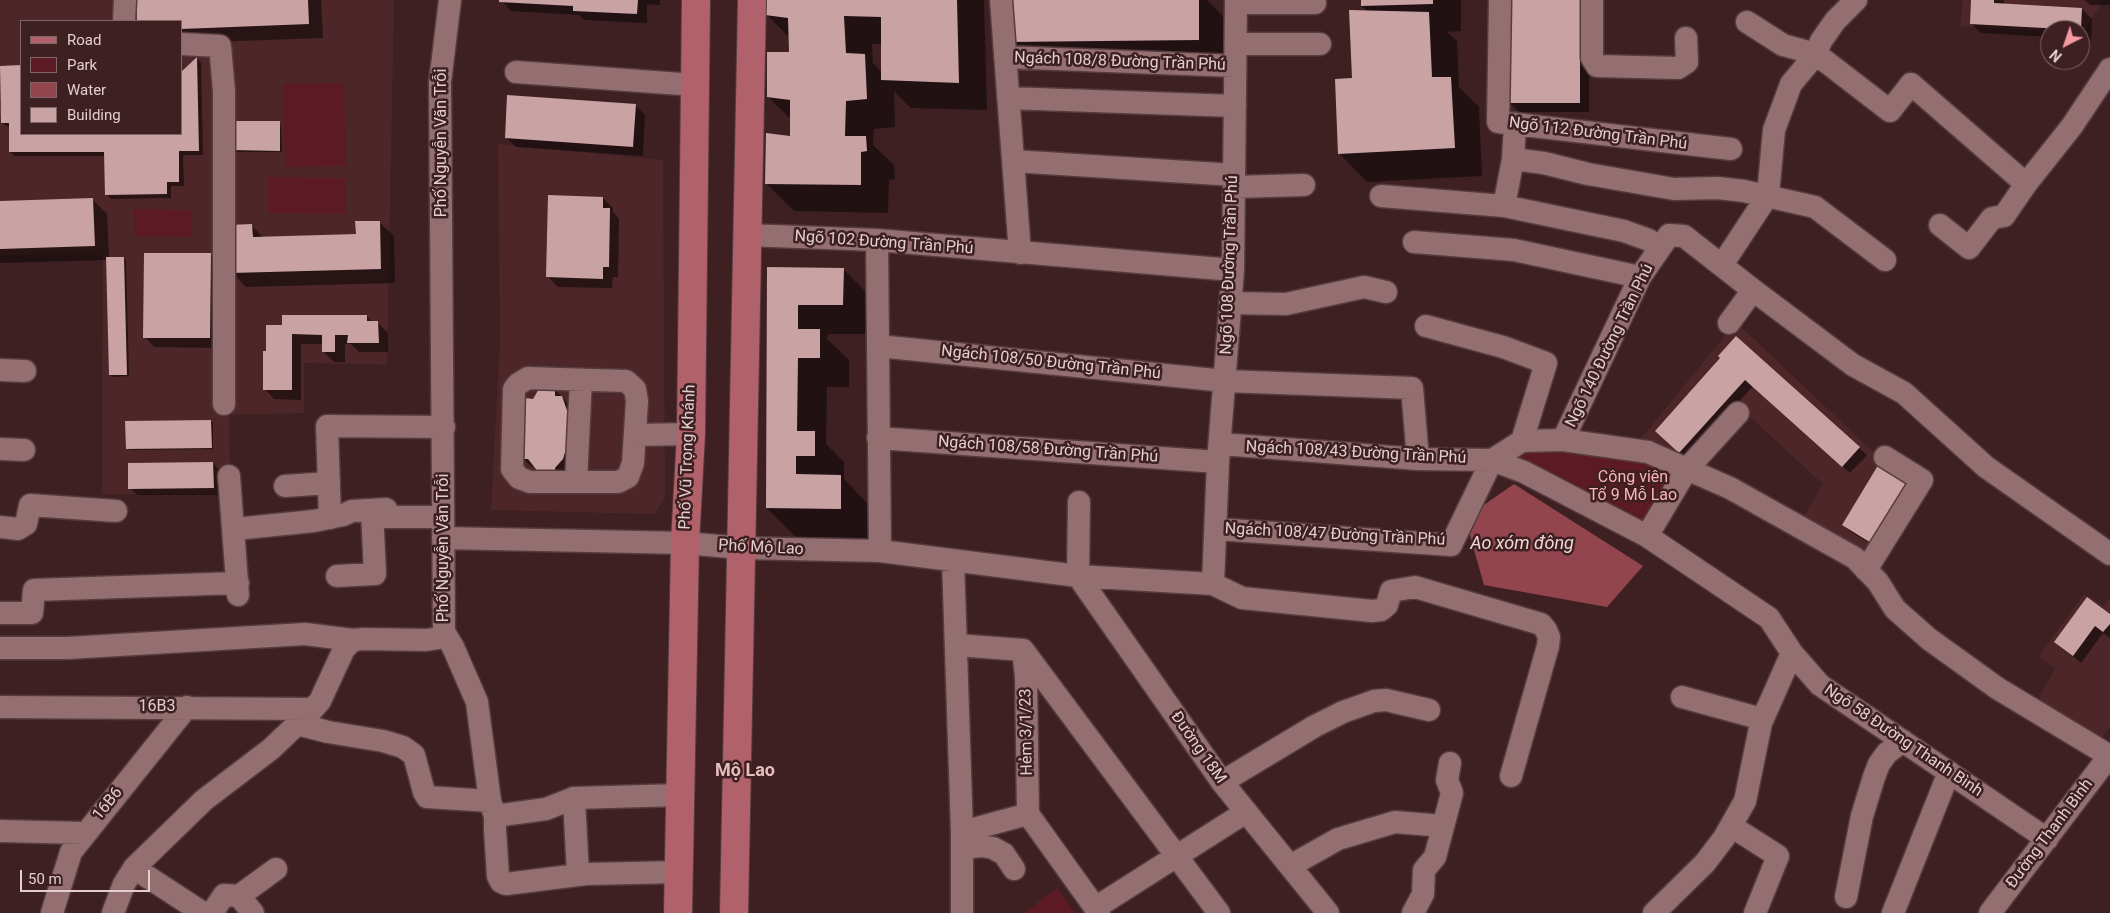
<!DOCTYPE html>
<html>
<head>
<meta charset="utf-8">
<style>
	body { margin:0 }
	#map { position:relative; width:2110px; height:913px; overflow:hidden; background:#3e2023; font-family:Roboto,sans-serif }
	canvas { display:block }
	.legend { position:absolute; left:20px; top:20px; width:162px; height:115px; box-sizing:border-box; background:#3e2023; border:1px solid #806668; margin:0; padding:6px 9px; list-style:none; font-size:15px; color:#e3cecf }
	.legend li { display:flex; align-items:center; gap:10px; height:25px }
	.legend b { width:25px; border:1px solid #806668 }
	.north { position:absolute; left:2040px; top:20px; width:50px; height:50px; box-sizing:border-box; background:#3e2023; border:1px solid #806668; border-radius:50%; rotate:221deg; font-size:14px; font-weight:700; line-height:20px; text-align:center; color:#e3cecf }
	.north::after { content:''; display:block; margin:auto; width:18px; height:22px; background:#f49aa1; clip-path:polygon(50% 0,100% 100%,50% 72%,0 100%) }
	.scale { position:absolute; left:20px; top:870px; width:130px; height:22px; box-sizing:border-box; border:2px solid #e3cecf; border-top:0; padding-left:6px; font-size:15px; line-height:18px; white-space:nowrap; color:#e3cecf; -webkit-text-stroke:4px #3e2023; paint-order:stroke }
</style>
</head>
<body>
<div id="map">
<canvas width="2110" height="913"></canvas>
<ul class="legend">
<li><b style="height:6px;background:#b1616a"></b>Road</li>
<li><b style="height:14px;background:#5c1b24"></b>Park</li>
<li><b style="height:14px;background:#93454d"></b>Water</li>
<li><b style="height:14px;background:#c9a2a4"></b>Building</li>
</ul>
<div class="north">N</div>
<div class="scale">50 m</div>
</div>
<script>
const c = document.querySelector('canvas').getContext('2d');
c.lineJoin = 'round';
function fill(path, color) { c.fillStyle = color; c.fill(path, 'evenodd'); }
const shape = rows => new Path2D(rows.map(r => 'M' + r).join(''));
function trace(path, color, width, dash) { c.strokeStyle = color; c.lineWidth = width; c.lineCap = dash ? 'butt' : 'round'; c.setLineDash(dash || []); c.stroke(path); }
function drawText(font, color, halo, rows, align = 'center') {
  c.font = font + ' Roboto,sans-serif'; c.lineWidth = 5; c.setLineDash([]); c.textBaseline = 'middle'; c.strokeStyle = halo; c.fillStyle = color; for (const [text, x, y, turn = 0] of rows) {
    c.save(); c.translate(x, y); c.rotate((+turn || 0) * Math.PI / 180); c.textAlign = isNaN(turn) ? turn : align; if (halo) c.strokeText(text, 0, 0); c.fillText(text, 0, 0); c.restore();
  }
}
fill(shape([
	[0,0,394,0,387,365,304,363,304,413,229,415,230,494,102,494,103,255,0,255],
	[21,21,181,21,181,134,21,134],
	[1963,0,2104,0,2081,34,2080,30,2050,30,2050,32,1960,26],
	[498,144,663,160,665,499,654,514,491,510,500,341],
	[1736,322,1871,450,1920,480,1870,561,1801,521,1823,484,1739,407,1686,465,1639,441],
	[2084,594,2104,606,2110,597,2110,728,2099,741,2036,704,2055,668,2038,657]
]), '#4c2629');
fill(shape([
	[344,83,346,166,285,167,283,84],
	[268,177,345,178,346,214,268,213],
	[134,209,192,210,192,237,135,236],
	[1522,441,1687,469,1647,536,1492,460],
	[1057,888,1075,913,1024,913]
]), '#5c1b24');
fill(shape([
	[1514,484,1643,566,1607,607,1484,585,1465,518]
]), '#93454d');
fill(shape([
	[137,0,321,0,323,38,181,43,181,21,138,21],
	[501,0,660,0,660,5,647,4,647,23,585,20,579,15,511,11],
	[767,0,984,0,987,110,911,108,894,91,895,127,874,129,873,145,894,165,895,179,889,180,888,213,794,211,766,183,791,137,792,120,768,97,791,53,790,38,766,14],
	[872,44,882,44,882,72,873,63],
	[1008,0,1207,0,1223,16,1224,64,1033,66,1008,42],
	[1362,0,1461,0,1461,31,1447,32,1457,41,1459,87,1479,107,1482,176,1367,182,1339,153,1368,12,1362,6],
	[1509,0,1589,0,1589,112,1519,112,1509,102],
	[1972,0,2004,0,2004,5,2082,9,2092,19,2091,39,2080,38,2080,30,2050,30,2050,37,1981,33,1971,23],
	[2085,0,2110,0,2110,5,2090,5],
	[197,58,201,63,203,155,183,155,184,186,171,186,171,198,111,199,106,194,105,156,15,156,10,152,10,128,2,123,2,107,0,107,0,67,21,66,21,134,181,134],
	[635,105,645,115,643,156,516,147,506,137],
	[279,123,281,125,282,152,234,152,232,150],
	[603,198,613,208,613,212,619,219,618,277,613,277,612,288,558,287,548,277],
	[93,200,107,214,109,258,124,258,126,260,129,376,112,377,110,375,108,260,0,263,0,202],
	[379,222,394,236,395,283,246,287,232,272,252,226,264,238,357,235],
	[210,254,220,264,220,348,154,347,145,337],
	[768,268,843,269,873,299,872,334,828,334,827,339,849,360,849,387,827,387,826,444,844,462,844,479,870,506,870,538,796,537,767,508],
	[367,316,373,323,378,323,388,333,388,352,359,352,351,344,345,344,345,362,334,362,324,352,324,344,301,344,301,400,274,399,265,389,267,327],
	[1736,337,1867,455,1850,473,1753,386,1687,459,1664,439],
	[555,389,569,405,570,466,562,476,531,466,523,459,534,400],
	[211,421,213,423,213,449,129,450,127,448],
	[213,463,220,471,221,495,137,495,130,488],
	[1880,464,1884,552,1851,532,1843,525],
	[2110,616,2110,638,2103,633,2081,663,2055,641]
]), '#0007');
fill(shape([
	[136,0,308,0,309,24,181,29,181,21,137,21],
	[499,0,638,0,637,14,573,11,573,6,499,2],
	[765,0,957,0,959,83,881,80,881,17,844,16,846,53,865,54,867,99,846,101,845,136,866,136,867,151,861,152,861,185,765,184,766,133,790,136,790,100,767,97,767,52,789,52,788,18,765,15],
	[1007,0,1199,0,1199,40,1007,42],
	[1361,0,1433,0,1433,4,1361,6],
	[1508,0,1580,0,1580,103,1508,103],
	[1971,0,1994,0,1994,3,2082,8,2081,30,1970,24],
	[1349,10,1429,12,1432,77,1451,77,1455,148,1338,154,1335,79,1352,78],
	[197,57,199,151,179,151,179,182,167,182,167,194,105,195,104,152,9,152,9,123,1,123,0,66,21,65,21,134,181,134,181,72],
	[507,95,636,104,633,147,505,138],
	[231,121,280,121,280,151,231,150],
	[548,195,603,197,603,208,610,208,609,267,603,267,603,279,546,277],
	[93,198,95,246,0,249,0,201],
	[355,221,380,221,381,269,231,273,229,225,252,224,253,237,356,234],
	[144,253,211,253,210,338,143,338],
	[106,257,124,257,127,375,109,375],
	[767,267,844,268,843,305,798,305,798,329,820,329,820,358,798,358,797,431,815,431,815,456,796,456,796,474,841,475,841,509,766,508],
	[282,315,367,315,367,321,378,321,379,343,347,343,348,335,335,335,335,352,322,352,322,335,292,334,292,390,263,390,263,351,266,351,266,325,282,325],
	[1736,336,1860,447,1842,467,1745,380,1679,453,1655,431,1720,358,1718,356],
	[540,387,555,388,555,396,562,396,570,419,571,433,563,459,555,468,555,474,539,473,528,459,522,459,525,398,533,399],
	[211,420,212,448,126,449,125,421],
	[213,462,214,488,128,489,128,463],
	[1880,462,1915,483,1876,546,1842,525],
	[2087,597,2110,614,2110,624,2103,632,2095,626,2073,656,2054,642]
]), '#c9a2a4');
const minor = shape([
	[1001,0,1020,253],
	[1500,0,1498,122,1731,149],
	[1592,0,1592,58,1597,66,1678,68,1687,62,1686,38],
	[1236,3,1315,3],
	[124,21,125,0],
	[1747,22,1783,45,1816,54,1890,111,1911,84,2026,184],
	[181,44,220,46,224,91,224,404],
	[1236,44,1320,44],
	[1005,57,1235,66],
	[516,72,695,85],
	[1008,98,1235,106],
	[1513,159,1544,163,1588,174,1674,189,1718,188,1744,191,1815,207,1885,260],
	[1013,161,1234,175],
	[1234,187,1304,185],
	[1381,196,1504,206,1624,231,1649,240,1659,248],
	[1504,206,1513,159,1515,124],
	[1940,225,1969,248,1992,218,2004,216,2026,184,2072,126,2110,69],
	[747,235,877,240,1233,270],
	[877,240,880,551],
	[1414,242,1514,250,1640,277],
	[1722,265,1768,195,1774,130,1791,84,1816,54,1821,41,1835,21,1856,0],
	[1231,303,1286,304,1364,287,1386,292],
	[1729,323,1753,290],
	[1426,326,1503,347,1546,363,1522,441],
	[878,346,1225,381,1412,388,1418,459],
	[0,370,25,371],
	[528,378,626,381,635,389,637,401,633,463,628,477,618,482,530,482,519,478,512,469,514,389,518,384,528,378],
	[635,435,691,434],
	[878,438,1218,462],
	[1563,440,1640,277,1669,235,1684,236,1753,290,1853,365,1904,393,1986,467,2110,554],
	[1221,444,1418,459,1492,460,1524,472,1647,536,1769,618,1792,653,1820,685,2047,839],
	[0,449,24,450],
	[1492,460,1522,441,1563,440,1648,452,1730,488,1855,558,1878,582,1895,609,1929,639,1997,688,2110,756],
	[229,476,238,595],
	[576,482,581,380],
	[285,486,329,483],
	[330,518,327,426,444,427],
	[0,527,18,529,26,524,30,505,116,511],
	[235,529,314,521,343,515,352,511,386,509,386,517,442,517],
	[1216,529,1451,545,1492,460],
	[1647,536,1687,469,1738,413],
	[443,538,685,543,741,548,880,551,1078,576,1213,584,1218,462,1233,270,1236,0],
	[953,560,962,832,962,913],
	[1866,570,1922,480,1885,457],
	[337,576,375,574,372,510],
	[1078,576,1222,782,1328,913],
	[1078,576,1079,502],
	[1213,584,1242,598,1372,611,1381,610,1387,605,1391,591,1415,587,1541,624,1546,630,1549,637,1548,646,1511,776],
	[0,613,32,613,34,590,238,583],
	[444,632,453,647,477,702,490,801],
	[957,645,1023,650,1219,913],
	[0,648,68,648,305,634,353,640],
	[1023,651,1026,676,1028,814],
	[1682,697,1762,719],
	[0,707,313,709],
	[297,724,328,732,383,741,403,747,414,755,424,792,427,797,490,801,495,816],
	[1222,782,1315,726,1343,712,1374,701,1386,700,1429,710],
	[574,798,578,875],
	[1731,826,1778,856,1755,913],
	[0,831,84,833],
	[962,832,1028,814,1099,913],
	[962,848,982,846,993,848,1004,854,1014,869],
	[1290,866,1338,839,1395,822,1443,826],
	[134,868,203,913],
	[679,872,586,874,506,884,501,882,498,876,495,830,495,816,546,809,574,798,680,795],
	[239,896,276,869],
	[1846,897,1862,816,1874,777,1879,764,1887,753,1903,741],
	[1095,908,1246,812],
	[52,913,71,852,187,707],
	[113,913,124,884,134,868,204,800,271,749,313,709,320,701,344,649,353,640,363,639,426,640,439,638,444,632,440,82,450,0],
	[212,913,224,895,239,896,253,913],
	[1413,913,1423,894,1424,870,1435,857,1452,793,1447,780,1450,763],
	[1654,913,1705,863,1724,838,1745,801,1761,723,1792,653],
	[1893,913,1949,772],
	[1990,913,2110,755]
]);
const major = shape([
	[678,913,685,543,691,434,696,0],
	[734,913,752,0]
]);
trace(minor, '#563c3f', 25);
trace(major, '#563c3f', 30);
trace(minor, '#936f71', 22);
trace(major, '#b1616a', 28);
drawText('16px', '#e3cecf', '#3e2023', [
	["Ngách 108/8 Đường Trần Phú",1120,62,2],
	["Ngõ 112 Đường Trần Phú",1598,134,7],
	["Phố Nguyễn Văn Trỗi",442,143,-90],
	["Ngõ 102 Đường Trần Phú",884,243,4],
	["Ngõ 108 Đường Trần Phú",1230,265,-88],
	["Ngõ 140 Đường Trần Phú",1610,346,-64],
	["Ngách 108/50 Đường Trần Phú",1051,363,6],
	["Ngách 108/58 Đường Trần Phú",1048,450,4],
	["Ngách 108/43 Đường Trần Phú",1356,453,3],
	["Phố Vũ Trọng Khánh",688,457,-88],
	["Ngách 108/47 Đường Trần Phú",1335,535,3],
	["Phố Nguyễn Văn Trỗi",444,548,-90],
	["Phố Mộ Lao",761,548,3],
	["16B3",157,707],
	["Hẻm 3/1/23",1027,732,-91],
	["Ngõ 58 Đường Thanh Bình",1903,741,34],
	["Đường 18M",1198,748,55],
	["16B6",108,804,-51],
	["Đường Thanh Bình",2050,834,-53]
]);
drawText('16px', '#fbb5b8', '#3e2023', [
	["Công viên",1633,478],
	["Tổ 9 Mỗ Lao",1633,496]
]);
drawText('italic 18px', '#f0d7d8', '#3e2023', [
	["Ao xóm đông",1522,544]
]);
drawText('bold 18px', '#e5bdbe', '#3e2023', [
	["Mộ Lao",745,771]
]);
</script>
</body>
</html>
